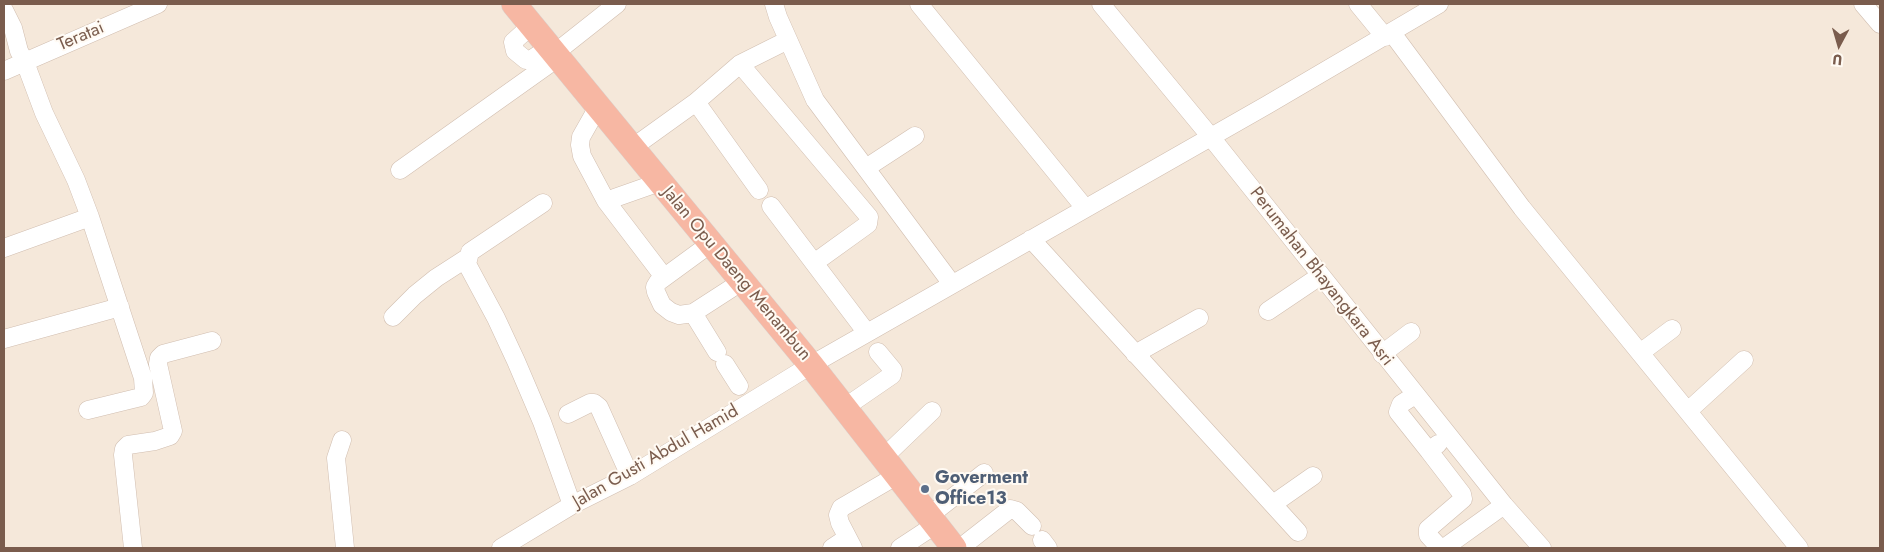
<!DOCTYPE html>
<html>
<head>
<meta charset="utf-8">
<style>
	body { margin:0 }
	#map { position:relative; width:1884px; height:552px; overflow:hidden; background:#fdf6ec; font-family:Jost,sans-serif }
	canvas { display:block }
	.frame { position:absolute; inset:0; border:5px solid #7a5c4d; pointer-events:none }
	.north { position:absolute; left:1814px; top:20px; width:50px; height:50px; -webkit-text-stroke:4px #fffaf3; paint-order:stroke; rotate:186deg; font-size:14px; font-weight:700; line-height:20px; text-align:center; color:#7a5c4d }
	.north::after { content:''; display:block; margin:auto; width:18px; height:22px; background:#7a5c4d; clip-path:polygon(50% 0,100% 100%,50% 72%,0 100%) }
</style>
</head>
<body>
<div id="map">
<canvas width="1884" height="552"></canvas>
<div class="frame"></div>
<div class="north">U</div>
</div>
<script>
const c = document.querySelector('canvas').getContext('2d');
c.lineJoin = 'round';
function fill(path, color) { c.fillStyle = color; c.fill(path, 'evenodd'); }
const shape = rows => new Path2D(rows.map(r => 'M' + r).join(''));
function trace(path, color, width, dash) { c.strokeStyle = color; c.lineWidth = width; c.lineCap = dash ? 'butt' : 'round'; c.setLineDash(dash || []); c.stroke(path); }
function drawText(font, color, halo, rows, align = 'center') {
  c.font = font + ' Jost,sans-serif'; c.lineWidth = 4; c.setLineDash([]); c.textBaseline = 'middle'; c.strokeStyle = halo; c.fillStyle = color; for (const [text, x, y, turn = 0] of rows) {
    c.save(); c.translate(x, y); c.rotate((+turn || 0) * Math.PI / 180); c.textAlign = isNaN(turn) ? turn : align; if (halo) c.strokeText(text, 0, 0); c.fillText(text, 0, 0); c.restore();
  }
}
fill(shape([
	[4,4,1880,4,1880,548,4,548]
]), '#f5e8da');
const minor = shape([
	[774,4,778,17,815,100,952,284],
	[919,4,1085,208],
	[1101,4,1210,136,1504,505,1542,548],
	[1358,4,1385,37],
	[1863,4,1880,24],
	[4,10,13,28,19,51,25,62,44,113,76,180,90,217,143,378,144,393,141,397,88,410],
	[532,25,513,42,515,51,526,60,532,59,550,47],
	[1392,33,1522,208,1799,548],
	[555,53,617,4],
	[740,64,869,217,868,224,864,227,814,263],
	[4,71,158,4],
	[696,102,740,64,788,40],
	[598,107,581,137,580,145,582,156,606,201,660,182],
	[632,148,696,102,759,190],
	[866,168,915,136],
	[400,170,559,57],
	[606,201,664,277],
	[543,203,470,252,467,264,496,318,516,361,542,422,572,505],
	[771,206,867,333],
	[1031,239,1298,532],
	[710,244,658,282,655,287,656,292,662,305,671,312,679,315,693,313,741,282],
	[4,248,90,217],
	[1268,311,1320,276],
	[693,313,717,352],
	[393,317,415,295,436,278,467,258],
	[4,339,120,307],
	[1640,353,1672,329],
	[1135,354,1199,318],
	[1382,354,1411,332],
	[725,364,739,386],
	[1415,395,1401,404,1398,412,1429,451,1438,444],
	[844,408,892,375,893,370,878,352],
	[1688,411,1744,360],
	[568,414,590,403,594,403,599,407,630,476],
	[342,440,336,458,345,548],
	[1429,451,1462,494,1463,499,1428,529,1428,535,1440,548],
	[883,458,932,411],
	[1273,504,1313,476],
	[929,516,984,473],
	[1042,540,1048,548],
	[133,548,123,455,124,449,128,445,155,441,170,436,173,431,158,364,159,358,163,354,212,341],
	[501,548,572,505,630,476,811,365,1267,105,1439,4],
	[832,548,847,538],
	[853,548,840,523,838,515,841,508,896,476],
	[900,548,935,525],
	[960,548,1010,509,1017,511,1032,526],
	[1444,548,1504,505]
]);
const highway = shape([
	[514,4,811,365,954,548]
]);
trace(minor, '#d1beb0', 19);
trace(highway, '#dad1cd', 26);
trace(minor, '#fff', 18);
trace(highway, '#f7b7a3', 25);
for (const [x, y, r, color] of [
	[925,489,5,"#5c6f8a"]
]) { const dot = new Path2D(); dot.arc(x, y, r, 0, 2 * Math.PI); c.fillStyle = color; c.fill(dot); trace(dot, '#fffaf3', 2); }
drawText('18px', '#7a5c4d', '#fffaf3', [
	["Teratai",81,37,-23],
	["Jalan Opu Daeng Menambun",736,274,50],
	["Perumahan Bhayangkara Asri",1321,277,52],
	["Jalan Gusti Abdul Hamid",656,457,-30]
]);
drawText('bold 18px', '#4e5e75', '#fffaf3', [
	["Goverment",935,479],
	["Office13",935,500]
], 'left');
</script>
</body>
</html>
